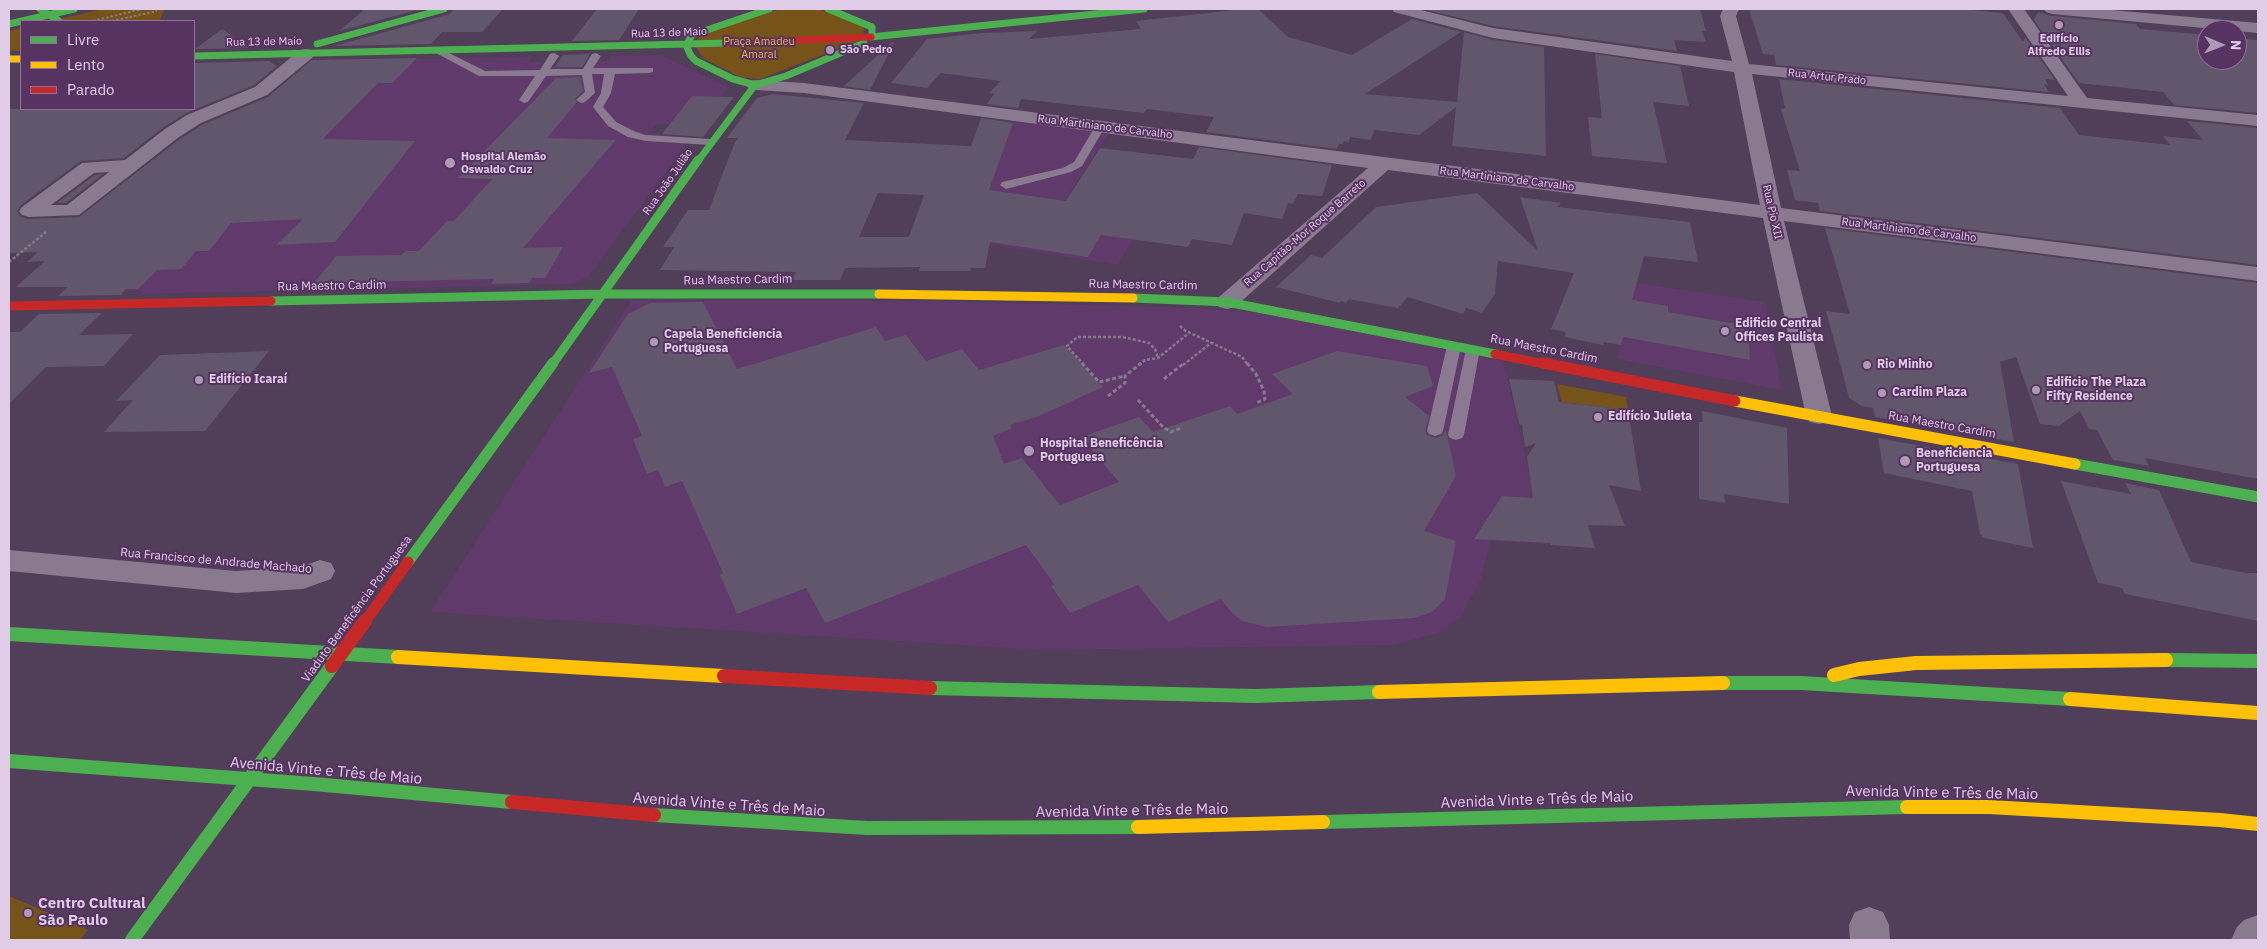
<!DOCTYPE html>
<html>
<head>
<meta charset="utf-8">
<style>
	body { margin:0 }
	#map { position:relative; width:2267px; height:949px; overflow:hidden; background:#513e58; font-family:"IBM Plex Sans",sans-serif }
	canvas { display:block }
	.frame { position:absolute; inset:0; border:10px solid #e1cce8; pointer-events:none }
	.legend { position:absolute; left:20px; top:20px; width:175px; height:90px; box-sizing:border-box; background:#573362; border:1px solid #8e7098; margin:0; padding:6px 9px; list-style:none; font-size:15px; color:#e1cce8 }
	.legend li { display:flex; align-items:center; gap:10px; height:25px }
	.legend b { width:25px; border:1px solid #8e7098 }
	.north { position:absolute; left:2197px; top:20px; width:50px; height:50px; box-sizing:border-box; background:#573362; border:1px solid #8e7098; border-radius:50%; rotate:91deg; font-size:14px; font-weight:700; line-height:20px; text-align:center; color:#e1cce8 }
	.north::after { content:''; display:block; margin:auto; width:18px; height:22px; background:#af9ab6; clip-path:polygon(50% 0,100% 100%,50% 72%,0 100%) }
</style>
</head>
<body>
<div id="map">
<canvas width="2267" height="949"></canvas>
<div class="frame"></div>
<ul class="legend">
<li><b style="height:6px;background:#4caf50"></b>Livre</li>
<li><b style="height:6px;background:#ffc107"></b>Lento</li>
<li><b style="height:6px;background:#c62828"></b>Parado</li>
</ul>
<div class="north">N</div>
</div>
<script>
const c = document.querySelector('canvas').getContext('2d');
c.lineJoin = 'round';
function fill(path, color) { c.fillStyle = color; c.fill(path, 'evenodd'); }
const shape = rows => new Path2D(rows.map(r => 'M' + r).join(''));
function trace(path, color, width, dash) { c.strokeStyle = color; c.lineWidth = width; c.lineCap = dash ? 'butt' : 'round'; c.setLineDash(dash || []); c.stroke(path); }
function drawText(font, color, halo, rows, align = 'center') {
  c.font = font + ' "IBM Plex Sans",sans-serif'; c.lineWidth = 4; c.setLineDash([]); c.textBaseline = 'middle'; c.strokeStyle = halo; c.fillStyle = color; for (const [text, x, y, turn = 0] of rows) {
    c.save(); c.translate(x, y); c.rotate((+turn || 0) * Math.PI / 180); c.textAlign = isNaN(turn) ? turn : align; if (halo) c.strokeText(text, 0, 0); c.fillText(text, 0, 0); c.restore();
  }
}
fill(shape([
	[660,55,728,87,727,90,721,97,692,96,679,112,675,124,656,124,649,133,692,137,589,276,573,284,139,294,140,291,96,292,98,290,138,289,342,60,532,57,529,62,543,62,540,67,586,67,591,61,606,61,611,56],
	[1013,121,1108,134,1070,193,1152,205,1118,265,991,245,958,242,986,197],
	[1637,283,1765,302,1782,390,1617,359],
	[631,301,934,301,1201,308,1261,313,1503,361,1546,544,1490,541,1480,582,1460,618,1437,633,1394,645,1041,650,430,612]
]), '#5f3a6b');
fill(shape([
	[103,9,165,9,159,21,51,21],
	[781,9,818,9,864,27,863,39,760,79,740,77,703,58,694,44,701,34],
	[21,28,21,51,9,51,9,31],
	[1557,384,1626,397,1628,410,1562,402],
	[9,896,88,930,80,940,9,940]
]), '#765419');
fill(shape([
	[365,9,421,9,339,31],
	[454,9,503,9,482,32,442,32,431,44,334,46,450,14],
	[597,9,639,9,619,40,572,41],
	[1243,9,1258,9,1288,37,1352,55,1412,19,1461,32,1365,94,1457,102,1464,32,1493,40,1544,47,1546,156,1452,146,1456,107,1419,135,1374,130,1371,140,1350,137,1349,142,1344,141,1343,144,1339,144,1337,149,1206,132,1214,117,1147,109,1144,113,1021,99,1018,108,987,104,994,94,989,93,1001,81,941,73,927,88,891,83,927,39,982,33,1037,31,1029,39,1141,29,1136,21],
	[1429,9,1700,9,1706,31,1702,31,1706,42,1674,40,1677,51,1493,26,1427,10],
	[1749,9,1960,9,2003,13,2023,42,2025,37,2055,80,2045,79,2048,85,2044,84,2049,92,1776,65,1774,55,1763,54],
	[2038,12,2052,16,2136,24,2140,29,2207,35,2207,60,2237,60,2237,38,2258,40,2258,113,2174,105,2163,92,2079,83,2034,20],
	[222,29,249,48,195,49],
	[892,42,894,43,870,90,844,86],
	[590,54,582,67,555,67,563,55],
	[1595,54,1680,66,1689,106,1653,102,1667,163,1592,156,1588,117,1602,118],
	[417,58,392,83,378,83,323,139,415,141,335,242,276,245,303,219,231,223,209,251,196,251,181,269,157,270,138,289,126,289,121,295,58,296,68,287,16,287,45,261,27,262,38,252,9,253,9,109,194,109,194,63,269,61,277,66,254,85,186,113,164,127,124,158,81,161,21,205,17,211,21,217,29,219,79,217,180,139,202,125,268,97,312,60],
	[580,77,583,91,575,99,577,102,547,138,616,140,523,248,563,247,545,278,532,278,529,283,491,284,494,279,314,283,336,256,402,255,405,251,419,251,447,221,454,221,492,179,458,178,556,78],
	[1779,79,2060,108,2079,135,2170,145,2163,136,2203,140,2187,121,2258,128,2258,265,1820,211,1818,203,1795,200,1787,170,1800,171,1781,109,1785,108],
	[773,94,864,103,845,140,971,146,981,118,1013,123,989,190,1066,201,1100,148,1193,159,1199,147,1332,165,1322,196,1298,194,1293,204,1288,203,1282,219,1244,213,1232,245,1192,239,1188,247,1101,235,1088,257,990,242,985,268,971,268,970,271,919,271,920,267,845,268,840,280,792,280,796,272,660,270,674,247,663,247,688,210,709,210,734,144,738,138,727,138,757,98],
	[878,193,924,195,909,237,859,237],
	[692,96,734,97,703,137,662,134],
	[103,174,66,203,57,203,95,175],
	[1477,193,1538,251,1520,197,1561,203,1557,207,1690,222,1698,262,1644,256,1632,300,1668,306,1668,312,1748,326,1750,360,1623,337,1621,345,1604,342,1603,345,1565,337,1566,332,1551,329,1574,273,1543,268,1498,261,1495,294,1482,313,1466,308,1463,314,1408,297,1398,308,1349,299,1346,303,1341,301,1340,303,1276,287,1311,255,1322,258,1376,207],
	[1825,228,2258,283,2258,479,2145,458,2149,466,2113,460,2097,430,2089,429,2080,411,2059,426,2040,424,2016,357,2000,362,2014,442,1875,417,1873,408,1862,406,1849,398,1838,355,1826,311,1850,314],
	[703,302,737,369,876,327,885,341,906,335,926,361,962,349,979,370,1064,345,1103,387,1039,416,1010,425,1012,428,993,436,1004,464,1022,458,1060,505,1119,482,1081,437,1139,417,1153,432,1230,406,1237,414,1293,394,1272,374,1337,351,1427,366,1433,386,1405,397,1429,416,1425,431,1427,435,1436,438,1442,436,1446,430,1456,476,1424,531,1456,541,1445,599,1432,612,1414,618,1266,627,1242,621,1232,613,1221,599,1168,622,1138,585,1070,613,1051,586,1055,585,1026,545,825,623,806,588,737,614,720,575,723,573,682,481,665,487,658,470,647,474,633,439,642,436,612,367,589,373,628,314,650,303],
	[102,313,79,335,133,334,104,366,46,367,9,404,9,332,20,332,39,314],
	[269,351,205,431,104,432,133,400,116,401,160,355],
	[1509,379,1554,381,1559,402,1628,410,1641,491,1609,485,1625,526,1588,525,1595,548,1551,545,1550,543,1474,539,1502,496,1533,498,1527,457,1536,443,1525,447,1522,425,1519,424],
	[1702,411,1787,428,1789,504,1724,494,1725,503,1699,499,1699,422,1703,422],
	[1878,438,2018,464,2033,548,1984,538,1980,534,1972,491,1884,473],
	[2061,481,2131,494,2125,483,2159,490,2191,562,2246,573,2258,573,2258,621,2125,594,2122,588,2098,583]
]), '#62566c');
trace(shape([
	[93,21,142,9],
	[112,21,157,11]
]), '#877a8c', 2, [2.5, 2]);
trace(shape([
	[9,262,46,232],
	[1180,326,1186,331,1242,357,1248,365],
	[1084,365,1067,346,1077,337,1123,337,1149,343,1155,349,1158,358],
	[1139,365,1145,360,1158,358,1189,333],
	[1183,365,1211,343]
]), '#877a8c', 2.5, [3, 2]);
trace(shape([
	[1082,363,1099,382,1125,376],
	[1247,363,1256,374,1264,391,1265,399,1256,403],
	[1164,379,1184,363],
	[1108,396,1125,383,1125,376,1141,363],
	[1138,400,1163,427,1171,432,1181,428]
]), '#877a8c', 3, [4, 2.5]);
fill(shape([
	[437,47,485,71,540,70,550,54,554,53,559,56,550,69,583,69,592,54,596,53,601,56,593,68,653,68,653,72,649,73,615,74,611,93,603,107,616,122,636,132,646,135,711,139,717,142,711,145,646,141,628,137,608,126,593,107,601,93,604,74,592,74,595,93,585,102,581,103,576,100,585,92,582,75,546,76,528,102,524,103,519,100,535,76,479,76,434,52,434,48,437,47],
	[1100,124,1105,127,1082,166,1071,172,1006,189,1000,185,1002,182,1063,168,1074,162,1096,125,1100,124],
	[1454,342,1461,346,1443,431,1441,434,1435,436,1429,434,1427,431,1447,346,1454,342],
	[1473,345,1480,349,1464,435,1462,438,1456,440,1450,438,1448,435,1466,349,1473,345]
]), '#8a7a8f');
fill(shape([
	[1392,9,1417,9,1493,28,1732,61,1720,16,1723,9,1739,9,1736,16,1749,64,2068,96,2008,9,2024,9,2087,98,2258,115,2258,126,1752,74,1781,208,2258,267,2258,281,1784,221,1832,416,1828,422,1819,424,1810,422,1806,416,1763,218,1388,170,1235,307,1227,309,1219,307,1215,302,1219,297,1368,168,804,93,755,90,749,89,746,85,749,81,755,80,804,83,1760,205,1734,72,1493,38,1394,12,1392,9],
	[2044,9,2100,9,2258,23,2258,33,2052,14,2046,12,2044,9],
	[306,49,312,50,314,54,312,58,267,95,201,123,179,137,79,215,29,217,22,215,19,211,22,207,82,163,125,160,165,129,187,115,255,87,300,50,306,49],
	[109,172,67,205,51,205,94,173,109,172],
	[9,550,236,571,300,567,320,560,331,563,335,571,331,579,303,589,236,593,9,571,9,550],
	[1869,907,1883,912,1889,925,1890,940,1850,940,1849,925,1855,912,1869,907],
	[2258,915,2258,940,2231,940,2237,927,2244,920,2258,915]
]), '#8a7a8f');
trace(shape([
	[40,9,59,21],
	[828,9,872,27,872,37],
	[9,24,74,9],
	[871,37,1144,9],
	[688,42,692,35,769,9],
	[317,44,444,9],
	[686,45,691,56,696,61,733,79,755,85,786,76,864,43],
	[194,56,728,43],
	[698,161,755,85]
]), '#4caf50', 7);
trace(shape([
	[1133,298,1227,302,1495,354],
	[271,301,603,294,879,294],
	[552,365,698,160]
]), '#4caf50', 9);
trace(shape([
	[2075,464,2258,497],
	[408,562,553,363]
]), '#4caf50', 11);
trace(shape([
	[9,634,398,657],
	[2166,660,2258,661],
	[1723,683,1801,683,2070,699],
	[930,688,1255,696,1379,692],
	[9,761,314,784,512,802],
	[654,815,867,828,1138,827],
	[1323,822,1907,807],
	[132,940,332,666]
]), '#4caf50', 14);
trace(shape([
	[9,59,21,59]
]), '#ffc107', 7);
trace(shape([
	[879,294,1133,298]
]), '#ffc107', 9);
trace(shape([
	[1735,401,2075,464]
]), '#ffc107', 11);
trace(shape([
	[398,657,724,676],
	[1834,675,1859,669,1916,663,2166,660],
	[1379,692,1723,683],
	[2070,699,2258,713],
	[1907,807,1989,807,2220,820,2258,824],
	[1138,827,1323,822]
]), '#ffc107', 14);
trace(shape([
	[728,43,871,37]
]), '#c62828', 7);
trace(shape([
	[9,306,271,301],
	[1495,354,1549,365]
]), '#c62828', 9);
trace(shape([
	[1543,363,1735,401],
	[364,623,408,562]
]), '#c62828', 11);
trace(shape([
	[332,666,365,621],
	[724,676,930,688],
	[512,802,654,815]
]), '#c62828', 14);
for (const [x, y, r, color] of [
	[2059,25,5,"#af9ab6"],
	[830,50,5,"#af9ab6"],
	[450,163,6,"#af9ab6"],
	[1725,331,5,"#af9ab6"],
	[654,342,5,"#af9ab6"],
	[1867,365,5,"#af9ab6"],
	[199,380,5,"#af9ab6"],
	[2036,390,5,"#af9ab6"],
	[1882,393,5,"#af9ab6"],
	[1598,417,5,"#af9ab6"],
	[1029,451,6,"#af9ab6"],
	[1905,461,6,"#af9ab6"],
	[28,913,5,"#af9ab6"]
]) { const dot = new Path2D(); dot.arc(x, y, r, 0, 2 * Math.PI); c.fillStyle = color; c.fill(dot); trace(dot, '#573362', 2); }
drawText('11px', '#e1cce8', '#573362', [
	["Rua 13 de Maio",669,33,-2],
	["Rua 13 de Maio",264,42,-1],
	["Rua Artur Prado",1827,77,6],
	["Rua Martiniano de Carvalho",1105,127,7],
	["Rua Martiniano de Carvalho",1507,179,7],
	["Rua João Julião",668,182,-55],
	["Rua Pio XII",1772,212,77],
	["Rua Martiniano de Carvalho",1909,230,7],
	["Rua Capitão-Mor Roque Barreto",1305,233,-41]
]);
drawText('bold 11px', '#e1cce8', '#573362', [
	["Edifício",2059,39,"center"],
	["Alfredo Ellis",2059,52,"center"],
	["São Pedro",840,50],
	["Hospital Alemão",461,157],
	["Oswaldo Cruz",461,170]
], 'left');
drawText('11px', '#f3b242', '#573362', [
	["Praça Amadeu",759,42],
	["Amaral",759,55]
]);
drawText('12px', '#e1cce8', '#573362', [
	["Rua Maestro Cardim",738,280,-1],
	["Rua Maestro Cardim",1143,285,1],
	["Rua Maestro Cardim",332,286,-1],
	["Rua Maestro Cardim",1544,349,11],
	["Rua Maestro Cardim",1942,425,10],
	["Rua Francisco de Andrade Machado",216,561,5],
	["Viaduto Beneficência Portuguesa",357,609,-54]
]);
drawText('bold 12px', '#e1cce8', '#573362', [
	["Edificio Central",1735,324],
	["Offices Paulista",1735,338],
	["Capela Beneficiencia",664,335],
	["Portuguesa",664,349],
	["Rio Minho",1877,365],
	["Edifício Icaraí",209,380],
	["Edificio The Plaza",2046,383],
	["Fifty Residence",2046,397],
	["Cardim Plaza",1892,393],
	["Edifício Julieta",1608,417],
	["Hospital Beneficência",1040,444],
	["Portuguesa",1040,458],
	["Beneficiencia",1916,454],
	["Portuguesa",1916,468]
], 'left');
drawText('15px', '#e1cce8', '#573362', [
	["Avenida Vinte e Três de Maio",326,771,5],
	["Avenida Vinte e Três de Maio",1942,793,1],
	["Avenida Vinte e Três de Maio",1537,800,-2],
	["Avenida Vinte e Três de Maio",729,805,4],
	["Avenida Vinte e Três de Maio",1132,811,-1]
]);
drawText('bold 15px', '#e1cce8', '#573362', [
	["Centro Cultural",38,904],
	["São Paulo",38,921]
], 'left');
</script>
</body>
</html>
